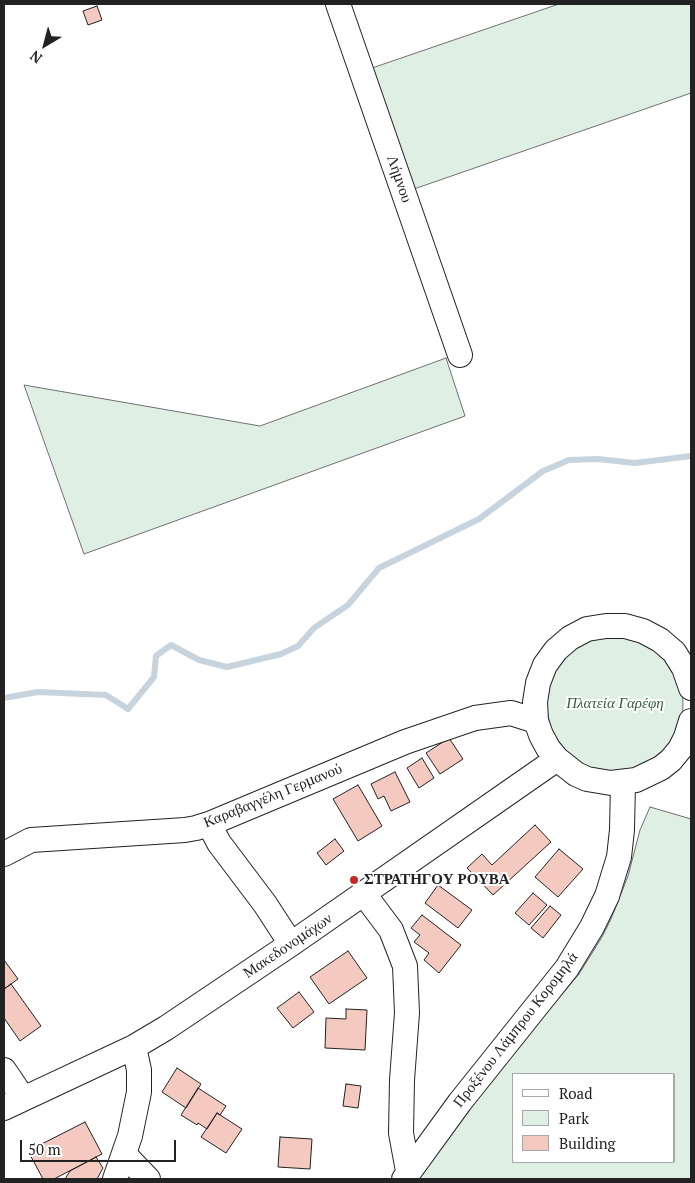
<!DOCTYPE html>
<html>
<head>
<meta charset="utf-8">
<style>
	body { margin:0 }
	#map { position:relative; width:695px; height:1183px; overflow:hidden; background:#fff; font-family:"PT Serif",serif }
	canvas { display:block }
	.frame { position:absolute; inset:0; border:5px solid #222; pointer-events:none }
	.legend { position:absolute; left:512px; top:1073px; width:162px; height:90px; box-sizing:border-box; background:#fff; border:1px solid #a7a7a7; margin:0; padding:6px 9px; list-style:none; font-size:15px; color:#222 }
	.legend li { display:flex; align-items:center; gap:10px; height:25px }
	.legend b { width:25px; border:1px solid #a7a7a7 }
	.north { position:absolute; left:20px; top:20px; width:50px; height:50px; -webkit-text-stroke:4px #fff; paint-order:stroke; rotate:217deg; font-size:14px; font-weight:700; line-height:20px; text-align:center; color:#222 }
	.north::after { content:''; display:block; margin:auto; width:18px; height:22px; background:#222; clip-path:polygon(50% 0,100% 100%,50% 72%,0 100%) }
	.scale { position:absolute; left:20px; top:1140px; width:156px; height:22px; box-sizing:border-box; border:2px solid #222; border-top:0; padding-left:6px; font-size:15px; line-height:18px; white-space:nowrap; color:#222; -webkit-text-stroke:4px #fff; paint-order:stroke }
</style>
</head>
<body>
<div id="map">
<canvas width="695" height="1183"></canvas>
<div class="frame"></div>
<ul class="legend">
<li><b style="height:6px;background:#fff"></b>Road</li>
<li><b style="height:14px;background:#e0efe3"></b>Park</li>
<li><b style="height:14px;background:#f3c9c0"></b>Building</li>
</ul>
<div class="north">N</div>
<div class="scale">50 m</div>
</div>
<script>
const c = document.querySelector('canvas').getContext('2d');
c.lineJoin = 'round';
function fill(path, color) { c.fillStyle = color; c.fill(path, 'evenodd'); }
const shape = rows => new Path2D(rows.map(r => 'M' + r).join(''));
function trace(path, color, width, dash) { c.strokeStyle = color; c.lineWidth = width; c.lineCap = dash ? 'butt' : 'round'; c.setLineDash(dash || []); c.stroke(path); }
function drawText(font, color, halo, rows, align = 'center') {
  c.font = font + ' "PT Serif",serif'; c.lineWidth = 4; c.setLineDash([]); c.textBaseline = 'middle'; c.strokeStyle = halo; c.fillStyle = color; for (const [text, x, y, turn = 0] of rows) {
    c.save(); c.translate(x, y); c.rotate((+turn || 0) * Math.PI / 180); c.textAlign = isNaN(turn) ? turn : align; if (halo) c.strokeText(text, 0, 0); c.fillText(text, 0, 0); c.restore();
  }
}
const green = shape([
	[559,4,691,4,691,93,414,189,372,68,559,4],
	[446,358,465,416,84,554,24,385,260,426,446,358],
	'547 704a68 68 0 1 1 136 0a68 68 0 1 1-136 0Z',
	[650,807,691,819,691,1179,416,1179,495,1074,579,974,602,937,611,919,628,876,640,830,650,807],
	[514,1074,674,1074,674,1162,514,1162,514,1074]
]);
fill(green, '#e0efe3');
trace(green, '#6f6f6f', 1);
trace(shape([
	[4,698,38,692,106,695,128,709,154,677,156,656,171,645,199,660,227,667,281,654,298,646,314,628,348,605,379,568,479,519,543,471,569,460,598,459,635,463,691,456]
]), '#c7d3dd', 6);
const building = shape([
	[97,6,102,20,88,25,83,11,97,6],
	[449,738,463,759,440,774,426,753,449,738],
	[422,758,434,778,419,788,407,768,422,758],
	[395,772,410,802,391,811,384,796,378,799,371,784,395,772],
	[358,785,382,826,358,841,333,799,358,785],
	[535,825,551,842,493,895,467,868,482,854,492,865,535,825],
	[335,839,344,851,326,865,317,853,335,839],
	[559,849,583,869,558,897,535,877,559,849],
	[438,885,472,910,458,928,425,903,438,885],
	[533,893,547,905,529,925,515,913,533,893],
	[550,906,561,915,543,938,531,928,550,906],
	[422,915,461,945,439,973,424,960,429,953,414,942,420,935,411,928,422,915],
	[348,951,367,978,329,1004,310,977,348,951],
	[4,960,18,979,4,989,4,960],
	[11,984,41,1026,20,1041,4,1018,4,989,11,984],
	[299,992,314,1012,293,1028,277,1008,299,992],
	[346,1009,367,1010,365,1050,325,1048,326,1018,346,1019,346,1009],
	[177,1068,201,1084,186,1108,162,1092,177,1068],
	[346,1084,361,1086,358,1108,343,1106,346,1084],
	[198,1088,226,1106,220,1115,217,1113,207,1129,198,1123,197,1125,181,1115,198,1088],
	[217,1113,242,1129,226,1153,201,1137,217,1113],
	[85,1122,102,1154,54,1179,43,1179,28,1151,85,1122],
	[280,1137,312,1139,310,1169,278,1167,280,1137],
	[96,1157,103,1168,97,1179,65,1179,70,1171,96,1157]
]);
fill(building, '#f3c9c0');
trace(building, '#222', 1);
const minor = shape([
	[338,4,460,355],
	[691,688,684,668,674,652,660,640,643,631,625,626,606,626,587,629,570,638,556,650,545,665,538,683,535,702,536,721,541,735,548,748,557,759,576,774,587,779,611,783,636,780,661,768,671,760,680,749,686,737,691,721],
	[209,824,219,843,265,904,291,944],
	[4,854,31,840,185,830,196,828,209,824,405,742,475,718,511,713,536,721],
	[364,894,391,930,405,966,407,1013,402,1080,401,1133,408,1171],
	[4,1070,23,1098],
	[4,1108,134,1047,166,1028,291,944,557,759],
	[124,1154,148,1179],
	[115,1179,130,1136,139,1092,139,1070,134,1047],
	[404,1179,460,1102,567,968,592,927,607,896,619,857,622,830,623,783]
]);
trace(minor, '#222', 26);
trace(minor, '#fff', 24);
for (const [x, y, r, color] of [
	[354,880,5,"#c62828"]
]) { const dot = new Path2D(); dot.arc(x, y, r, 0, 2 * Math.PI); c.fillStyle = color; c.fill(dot); trace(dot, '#fff', 2); }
drawText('15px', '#222', '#fff', [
	["Λήμνου",399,179,71],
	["Καραβαγγέλη Γερμανού",273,796,-22],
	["Μακεδονομάχων",288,946,-34],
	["Προξένου Λάμπρου Κορομηλά",516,1030,-52]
]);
drawText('italic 15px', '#2f5e38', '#fff', [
	["Πλατεία Γαρέφη",615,704]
]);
drawText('bold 15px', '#222', '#fff', [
	["ΣΤΡΑΤΗΓΟΥ ΡΟΥΒΑ",364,880]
], 'left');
</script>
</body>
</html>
